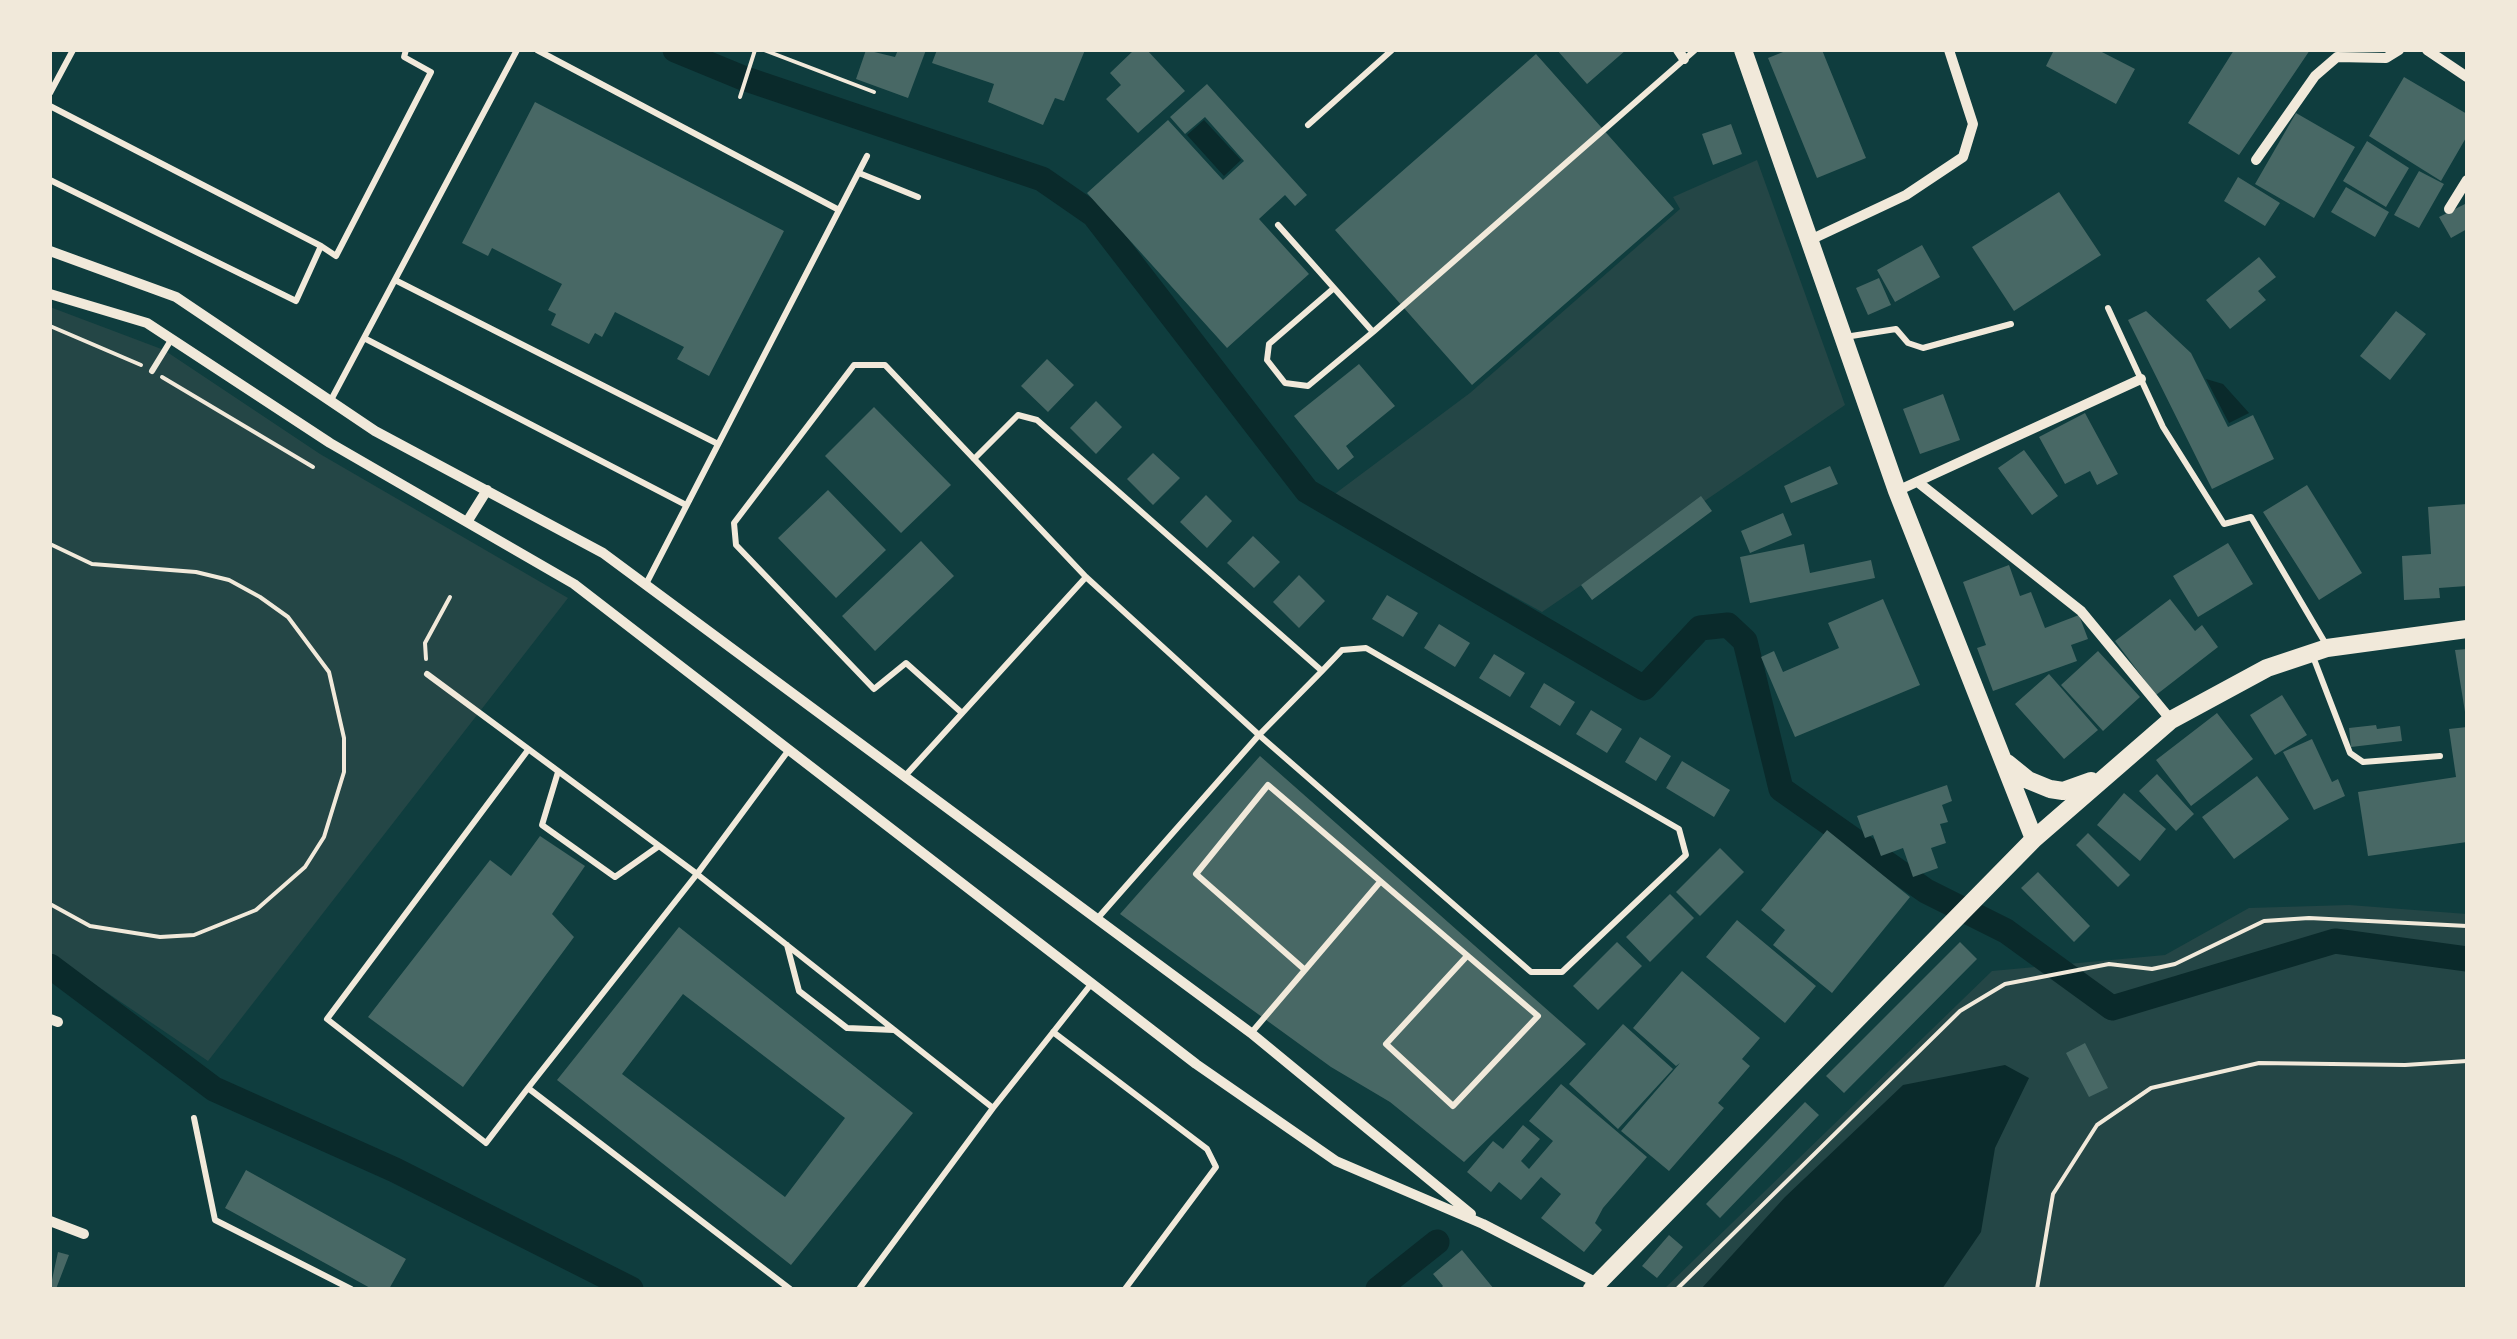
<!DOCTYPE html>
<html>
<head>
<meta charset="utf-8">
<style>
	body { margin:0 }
	#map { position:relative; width:2517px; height:1339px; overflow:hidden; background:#0f3d3e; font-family:"Fira Sans",sans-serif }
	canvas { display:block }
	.frame { position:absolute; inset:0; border:52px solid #f1e9da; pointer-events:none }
</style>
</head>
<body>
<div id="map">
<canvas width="2517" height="1339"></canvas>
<div class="frame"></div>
</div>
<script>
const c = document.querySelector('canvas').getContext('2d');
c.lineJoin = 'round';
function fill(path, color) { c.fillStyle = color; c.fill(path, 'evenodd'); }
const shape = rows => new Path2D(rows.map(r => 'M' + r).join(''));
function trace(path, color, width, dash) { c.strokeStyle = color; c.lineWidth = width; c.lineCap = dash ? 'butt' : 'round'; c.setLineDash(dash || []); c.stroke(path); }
fill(shape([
	[1757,160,1845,405,1542,612,1332,496,1470,393,1680,209,1673,197],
	[50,307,164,350,320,454,568,598,208,1061,50,954],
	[2349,905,2467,914,2467,1289,1664,1289,1992,971,2165,955,2249,908]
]), '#244646');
fill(shape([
	[1204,120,1241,160,1224,176,1187,135],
	[2206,379,2223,384,2249,413,2229,423],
	[2005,1065,2029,1078,1995,1148,1981,1232,1942,1289,1701,1289,1785,1197,1903,1085]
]), '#0a2a2b');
trace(shape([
	[675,50,743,78,1042,179,1094,215,1307,491,1644,688,1700,628,1728,625,1745,641,1781,789,1926,891,2006,931,2112,1008,2335,941,2467,959],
	[50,966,214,1089,395,1170,631,1289],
	[1378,1289,1437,1242]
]), '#0a2a2b', 25);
fill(shape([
	[866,50,895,57,898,50,926,50,908,98,856,79],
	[937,50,1085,50,1064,101,1055,98,1043,125,988,102,994,84,932,63],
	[1134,50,1147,50,1185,91,1138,133,1106,99,1121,85,1110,73],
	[1557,50,1626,50,1587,84],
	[1788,50,1822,50,1866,158,1817,178,1768,58],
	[2054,50,2098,50,2135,69,2116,104,2046,66],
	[2234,50,2310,50,2239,155,2188,123],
	[1536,54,1674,209,1472,385,1335,230],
	[2404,77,2467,114,2467,136,2441,181,2369,136],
	[1207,84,1307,195,1295,206,1285,195,1259,219,1309,274,1227,348,1087,193,1168,120,1223,180,1244,161,1205,117,1185,134,1170,117],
	[535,102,784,231,709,376,677,359,684,347,615,312,602,337,595,333,589,344,551,325,556,314,548,310,562,284,492,248,488,256,462,243],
	[2296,113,2355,147,2314,218,2255,184],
	[1731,124,1742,154,1713,165,1702,134],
	[2367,141,2409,168,2386,207,2343,181],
	[2419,171,2444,184,2419,228,2394,215],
	[2238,177,2280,203,2265,226,2224,201],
	[2346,187,2389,212,2375,237,2331,212],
	[2059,192,2101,255,2014,311,1972,247],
	[2467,203,2467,229,2451,238,2439,217],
	[1922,245,1940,277,1895,302,1877,270],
	[2259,257,2276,277,2258,291,2266,300,2230,329,2206,300],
	[1879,278,1891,305,1868,315,1856,288],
	[2146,311,2191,353,2228,427,2253,415,2274,459,2212,489,2128,320],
	[2396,311,2426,334,2390,380,2360,356],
	[1047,359,1074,385,1048,412,1021,386],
	[1359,364,1395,406,1346,446,1354,457,1338,470,1294,416],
	[1943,394,1960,440,1920,454,1903,409],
	[1096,401,1122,427,1096,454,1070,428],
	[874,407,951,485,901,533,825,456],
	[2085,413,2118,474,2097,485,2090,471,2065,484,2039,437],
	[2024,450,2058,496,2032,515,1998,468],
	[1153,453,1180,478,1153,505,1127,479],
	[1830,466,1838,484,1791,503,1784,486],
	[2307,485,2362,573,2319,600,2263,512],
	[828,490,886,550,836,598,778,538],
	[1206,495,1232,521,1207,548,1180,522],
	[1701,496,1712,511,1592,600,1581,585],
	[2467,504,2467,586,2439,588,2440,598,2404,600,2402,556,2431,554,2428,507],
	[1783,513,1792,535,1750,553,1741,531],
	[1253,536,1280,562,1254,588,1227,563],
	[921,541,954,576,875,651,842,616],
	[2228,543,2253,584,2198,617,2173,576],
	[1804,544,1810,573,1871,560,1875,578,1750,603,1740,557],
	[2009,565,2020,596,2031,592,2045,628,2079,615,2088,639,2071,645,2077,661,1993,691,1977,648,1986,645,1963,582],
	[1299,575,1325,601,1299,628,1273,602],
	[1387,595,1418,613,1403,637,1372,619],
	[1883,599,1920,685,1795,737,1761,657,1774,651,1783,672,1839,648,1828,623],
	[2170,599,2195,631,2202,625,2218,647,2156,695,2115,641],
	[1439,624,1470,643,1455,667,1424,648],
	[2467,649,2467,712,2465,712,2455,650],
	[2098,651,2140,697,2103,731,2061,685],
	[1494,654,1525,673,1510,697,1479,678],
	[2049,674,2098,730,2064,759,2015,704],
	[1544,683,1575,702,1560,726,1530,707],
	[2282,695,2307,735,2275,755,2250,715],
	[1591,710,1622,729,1607,753,1576,734],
	[2217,713,2253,759,2191,806,2156,760],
	[2376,725,2377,729,2400,726,2402,741,2351,747,2349,728],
	[2467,727,2467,842,2368,856,2358,792,2456,777,2449,729],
	[1640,737,1671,756,1656,781,1625,762],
	[2312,739,2332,782,2338,779,2345,796,2314,810,2283,752],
	[1260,756,1586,1044,1464,1162,1390,1102,1331,1067,1120,914],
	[1682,761,1730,790,1714,817,1666,788],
	[2157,774,2194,814,2176,831,2139,791],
	[2257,776,2289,819,2234,859,2202,817],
	[1947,785,1952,801,1942,805,1948,822,1940,824,1946,843,1931,848,1938,868,1913,877,1903,848,1881,856,1873,835,1865,838,1857,816],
	[2124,793,2166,829,2140,861,2097,825],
	[1827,830,1910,897,1832,993,1773,945,1785,930,1761,910],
	[2088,833,2130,875,2118,887,2076,845],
	[540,836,585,866,552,914,574,937,463,1087,368,1017,490,860,511,876],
	[1720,848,1744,872,1700,916,1676,892],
	[2038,872,2090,926,2074,942,2021,888],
	[1670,894,1694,918,1650,962,1626,937],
	[1737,920,1816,986,1785,1023,1706,957],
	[679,927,913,1113,791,1265,557,1080],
	[683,994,845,1118,785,1197,622,1074],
	[1617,942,1642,966,1598,1010,1573,986],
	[1960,942,1977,959,1844,1093,1826,1076],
	[1682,971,1760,1038,1742,1059,1750,1066,1718,1103,1724,1108,1669,1171,1621,1131,1680,1063,1676,1066,1633,1028],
	[1623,1024,1673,1069,1618,1129,1569,1084],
	[2085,1043,2108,1088,2089,1097,2066,1053],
	[1561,1084,1647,1157,1603,1208,1595,1223,1602,1230,1584,1252,1541,1218,1561,1194,1541,1177,1521,1200,1499,1182,1491,1192,1467,1172,1493,1141,1503,1149,1523,1125,1540,1139,1521,1161,1529,1169,1553,1141,1529,1121],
	[1805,1102,1819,1115,1720,1218,1706,1204],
	[246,1170,406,1259,389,1289,372,1289,225,1208],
	[1669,1235,1683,1247,1657,1278,1642,1266],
	[1462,1250,1494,1289,1440,1289,1443,1286,1433,1274],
	[58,1252,69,1255,56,1289,50,1289]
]), '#486865');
trace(shape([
	[764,50,874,92],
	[740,97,755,50],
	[50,326,141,365],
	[162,377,313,467],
	[50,544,92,564,196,572,229,580,260,597,288,617,329,672,344,738,344,772,324,837,305,867,256,910,194,935,160,937,90,926,50,904],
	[426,659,425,643,450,597],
	[1677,1289,1960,1011,2005,984,2109,964,2152,969,2175,964,2264,921,2309,918,2467,926],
	[2037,1289,2053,1194,2097,1125,2151,1088,2259,1063,2405,1065,2467,1061]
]), '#f1e9da', 4);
trace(shape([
	[537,50,839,210],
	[50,93,73,50],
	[50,106,321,246],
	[1308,125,1392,50],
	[859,173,918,197],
	[50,180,296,301,321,246,336,256,431,72,404,57,406,50],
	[1278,225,1334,288],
	[395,280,718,444],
	[2108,308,2163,427,2224,524,2251,517,2327,646],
	[1373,332,1334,288,1269,344,1267,360,1285,383,1308,386,1373,332,1695,50],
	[1845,337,1896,329,1908,343,1923,348,2011,324],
	[364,338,686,505],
	[152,371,171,340],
	[331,400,517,50],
	[974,459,1018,415,1037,420,1322,671],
	[646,584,867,156],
	[2312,654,2350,753,2363,762,2440,756],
	[427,674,697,874,528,1088,790,1289],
	[962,713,906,663,874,689,736,545,734,523,854,365,885,365,1086,577,1259,735,1531,972,1562,972,1686,855,1679,829,1366,648,1342,650,1322,671,1259,735,1097,919],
	[788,751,697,874,993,1108,1092,983],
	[558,772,542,825,615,877,659,846],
	[905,776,1086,577],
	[787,945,799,991,847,1028,894,1030],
	[1305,970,1196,874,1268,785,1538,1016,1453,1106,1386,1044,1467,956],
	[1053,1032,1207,1149,1216,1167,1125,1289],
	[1252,1032,1380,882],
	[528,1088,486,1143,327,1019,528,750],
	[194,1118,215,1220,351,1289],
	[859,1289,993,1108]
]), '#f1e9da', 6);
trace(shape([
	[1678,50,1684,59],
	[2427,50,2467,77],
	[2256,160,2315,76,2337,57,2386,58,2399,50],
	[2449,209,2467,180],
	[1810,240,1906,195,1963,157,1973,124,1949,50],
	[50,251,176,297,375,431,603,553,1251,1033,1471,1214],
	[50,294,147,323,330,443,574,584,1196,1064,1336,1161,1483,1224,1599,1284],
	[1919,483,2081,611,2171,720],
	[1897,491,2141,379],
	[467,522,487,490],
	[50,1019,58,1022],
	[50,1221,84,1234]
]), '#f1e9da', 10);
trace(shape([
	[1743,50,1897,491,2034,839],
	[2007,763,2028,780,2050,789,2063,791,2091,781],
	[1592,1289,2034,839,2171,720,2267,668,2327,648,2467,629]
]), '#f1e9da', 18);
</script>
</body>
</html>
